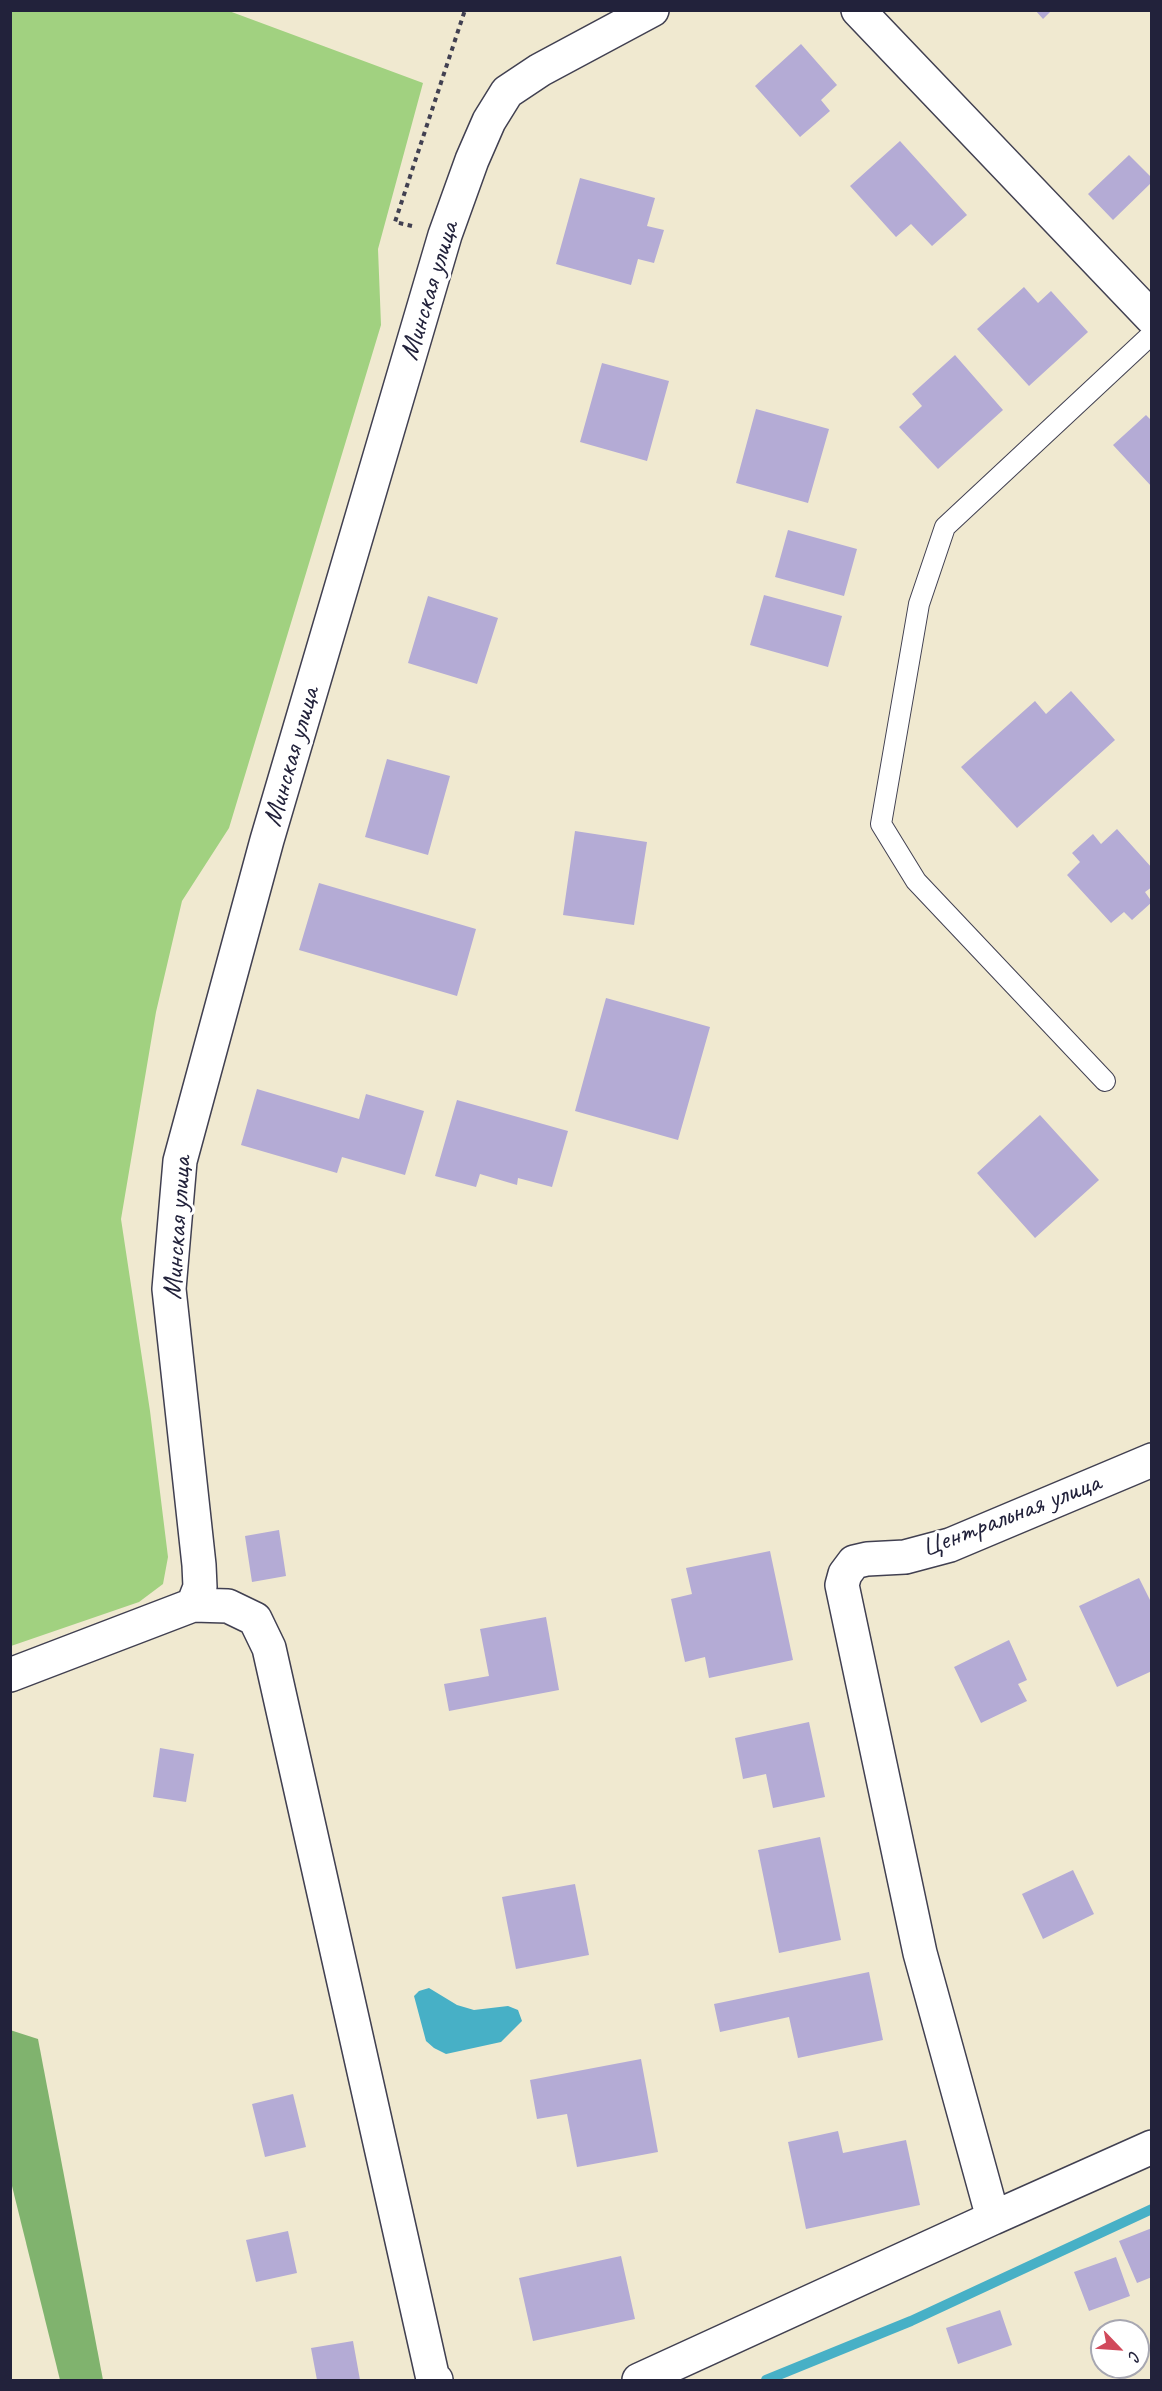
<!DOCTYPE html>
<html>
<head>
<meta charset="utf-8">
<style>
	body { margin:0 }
	#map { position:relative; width:1162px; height:2391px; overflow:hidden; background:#f0e9d0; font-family:Caveat,sans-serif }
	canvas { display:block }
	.frame { position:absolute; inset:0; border:12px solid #22223b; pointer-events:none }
	.north { position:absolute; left:1090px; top:2319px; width:60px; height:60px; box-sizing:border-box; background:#fff; border:2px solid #a7a7b1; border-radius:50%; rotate:115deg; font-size:16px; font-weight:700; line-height:24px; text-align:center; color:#22223b }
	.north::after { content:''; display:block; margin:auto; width:21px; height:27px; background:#d1495b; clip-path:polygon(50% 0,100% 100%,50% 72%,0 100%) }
</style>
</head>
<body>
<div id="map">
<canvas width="1162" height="2391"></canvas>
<div class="frame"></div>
<div class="north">С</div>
</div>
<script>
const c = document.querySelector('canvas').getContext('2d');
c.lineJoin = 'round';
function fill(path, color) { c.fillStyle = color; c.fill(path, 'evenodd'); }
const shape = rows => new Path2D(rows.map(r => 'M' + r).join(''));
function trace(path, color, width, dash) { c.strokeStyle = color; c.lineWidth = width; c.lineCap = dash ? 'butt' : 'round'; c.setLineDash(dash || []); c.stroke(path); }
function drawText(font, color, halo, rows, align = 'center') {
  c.font = font + ' Caveat,sans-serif'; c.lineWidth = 6; c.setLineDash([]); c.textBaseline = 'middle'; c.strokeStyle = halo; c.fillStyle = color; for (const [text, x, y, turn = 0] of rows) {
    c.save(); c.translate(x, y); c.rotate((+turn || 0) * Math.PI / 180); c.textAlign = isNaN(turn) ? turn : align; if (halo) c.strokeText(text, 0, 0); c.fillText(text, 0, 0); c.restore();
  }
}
fill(shape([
	[10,11,229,11,423,83,378,249,381,325,229,828,182,901,156,1012,121,1219,150,1411,168,1557,163,1584,139,1602,11,1646]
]), '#a1d180');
fill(shape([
	[10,2030,38,2039,103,2380,60,2380,11,2182]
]), '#80b36e');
fill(shape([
	[429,1988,457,2005,474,2010,508,2006,518,2010,522,2021,501,2042,446,2054,434,2048,426,2041,414,1996,419,1991]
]), '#47b0c6');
trace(shape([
	[766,2380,911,2321,1152,2209]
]), '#47b0c6', 10);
fill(shape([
	[1035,10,1052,10,1043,19],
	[801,44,837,85,821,100,830,111,800,137,755,86],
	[900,141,967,215,932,246,911,224,896,237,850,186],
	[1129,155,1152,178,1152,182,1113,220,1088,194],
	[580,178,655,198,647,226,664,230,654,263,638,259,631,285,556,264],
	[1024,287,1038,303,1051,291,1088,332,1029,386,977,329],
	[955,355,1003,410,938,469,899,427,922,406,912,394],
	[602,363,669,381,647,461,580,442],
	[756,409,829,429,808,503,736,483],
	[1146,415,1152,421,1152,487,1113,445],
	[788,530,857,549,844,596,775,577],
	[764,595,842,616,828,667,750,645],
	[428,596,498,618,477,684,408,663],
	[1071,691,1115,740,1017,828,961,767,1035,701,1046,714],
	[387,759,450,776,428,855,365,837],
	[1117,829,1152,868,1152,887,1145,892,1152,902,1132,920,1124,912,1111,923,1067,875,1080,862,1072,853,1093,834,1101,844],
	[575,831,647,842,634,925,563,915],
	[319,883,476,929,457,996,299,950],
	[606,998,710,1027,678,1140,575,1111],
	[257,1089,359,1119,366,1094,424,1111,405,1175,342,1157,337,1173,241,1145],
	[457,1100,568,1131,552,1187,518,1178,517,1185,480,1174,476,1187,435,1176],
	[1040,1115,1099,1180,1035,1238,977,1173],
	[279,1530,286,1576,252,1582,245,1536],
	[770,1551,793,1660,709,1678,705,1657,685,1662,671,1599,692,1594,686,1568],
	[1139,1578,1152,1604,1152,1671,1117,1687,1079,1606],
	[546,1617,559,1690,449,1711,444,1684,489,1676,480,1629],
	[1009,1640,1027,1680,1018,1684,1027,1701,981,1723,954,1667],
	[809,1722,825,1797,773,1808,766,1774,743,1779,735,1738],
	[160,1748,194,1754,186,1802,153,1797],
	[820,1837,841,1940,779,1953,758,1850],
	[1073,1870,1094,1914,1043,1939,1022,1894],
	[575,1884,589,1955,516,1969,502,1897],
	[869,1972,883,2040,798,2058,789,2017,720,2032,714,2004],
	[641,2059,658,2152,577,2167,567,2114,537,2119,530,2080],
	[293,2094,306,2147,265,2157,252,2104],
	[838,2131,843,2153,906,2140,920,2205,806,2229,788,2142],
	[1152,2228,1152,2277,1137,2283,1119,2241],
	[288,2231,297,2273,256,2282,246,2240],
	[621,2256,635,2319,533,2341,519,2278],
	[1116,2257,1130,2296,1089,2311,1074,2272],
	[1000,2310,1012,2345,958,2364,946,2328],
	[353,2341,360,2380,317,2380,311,2348]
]), '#b4abd5');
const service = shape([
	[1105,1081,916,881,881,824,919,604,945,527,1152,334]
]);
const minor = shape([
	[858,10,1152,318],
	[193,1605,200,1587,199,1565,169,1289,180,1161,267,840,445,235,472,160,489,121,507,92,540,70,652,10],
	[10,1675,193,1605,228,1606,255,1619,269,1648,433,2379,436,2380],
	[993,2218,1152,2147],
	[639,2380,993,2218,920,1953,842,1585,845,1574,854,1562,867,1559,905,1557,950,1545,1152,1460]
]);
trace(service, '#414051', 22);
trace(minor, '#414051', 36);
trace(shape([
	[412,226,395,222,465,10]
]), '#414051', 4, [4.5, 4.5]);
trace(service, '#fff', 20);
trace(minor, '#fff', 33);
drawText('28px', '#22223b', '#fff', [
	["Минская улица",430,291,-73],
	["Минская улица",292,757,-74],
	["Минская улица",178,1228,-86],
	["Центральная улица",1011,1516,-21]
]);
</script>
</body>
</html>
